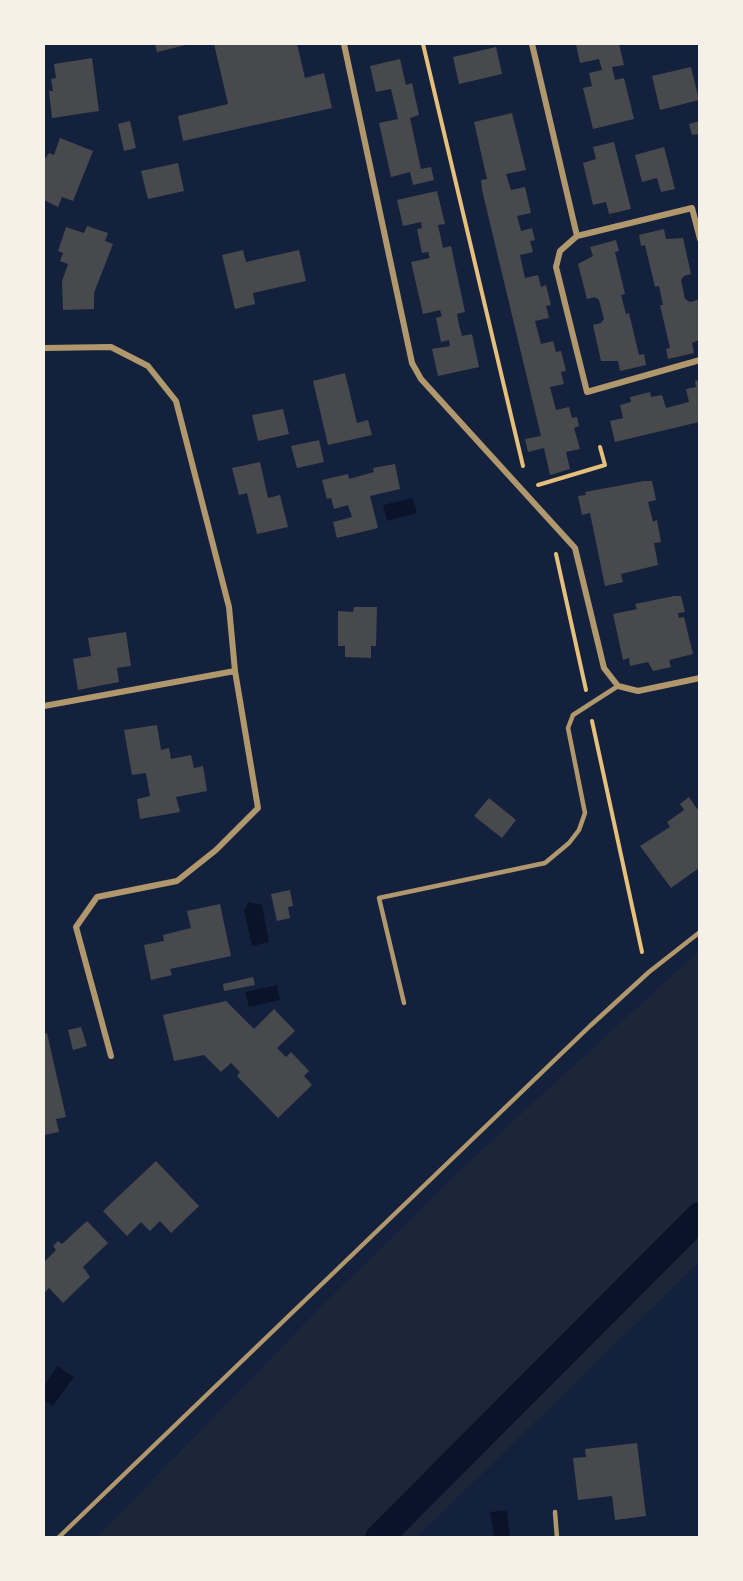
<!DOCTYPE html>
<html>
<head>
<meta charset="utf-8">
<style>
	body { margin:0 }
	#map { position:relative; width:743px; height:1581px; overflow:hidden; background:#14213d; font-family:Mulish,sans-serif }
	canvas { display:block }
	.frame { position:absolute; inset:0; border:45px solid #f6f1e7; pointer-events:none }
</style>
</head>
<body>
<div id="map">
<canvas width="743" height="1581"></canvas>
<div class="frame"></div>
</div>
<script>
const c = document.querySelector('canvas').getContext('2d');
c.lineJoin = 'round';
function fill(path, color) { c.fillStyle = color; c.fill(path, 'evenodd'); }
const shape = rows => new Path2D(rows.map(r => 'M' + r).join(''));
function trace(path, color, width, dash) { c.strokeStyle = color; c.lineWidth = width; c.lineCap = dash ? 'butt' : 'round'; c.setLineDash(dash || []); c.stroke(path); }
fill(shape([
	[699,951,699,1262,417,1537,97,1537,320,1308,474,1157]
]), '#1d2539');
fill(shape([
	[413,498,417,513,387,521,383,505],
	[249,902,262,905,269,942,252,946,244,910],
	[277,985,280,1000,249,1007,245,992],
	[57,1366,74,1377,53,1406,44,1400,44,1386],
	[507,1510,510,1537,494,1537,490,1512]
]), '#0b132b');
trace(shape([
	[379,1538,700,1216]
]), '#0b132b', 28);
fill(shape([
	[155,44,190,44,157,52],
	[214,44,297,44,305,78,324,73,332,108,183,141,178,116,228,104],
	[576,44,619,44,624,65,612,67,615,80,624,78,634,119,593,129,583,88,592,86,589,73,602,70,599,59,580,63],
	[496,47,502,74,459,84,453,57],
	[92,58,99,111,52,118,49,91,53,91,51,79,56,78,54,64],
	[400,59,406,85,412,83,419,115,410,118,421,169,431,167,434,180,413,185,410,172,391,177,379,123,398,119,391,89,376,92,370,66],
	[691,67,699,100,660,110,652,76],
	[512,113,526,170,506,174,511,190,525,187,531,213,517,216,521,231,532,228,535,240,530,241,533,252,520,255,525,278,538,275,541,287,546,285,551,305,546,306,549,318,535,321,541,344,553,341,556,352,561,351,566,371,561,372,564,384,550,387,556,410,569,407,572,418,577,417,579,426,574,428,580,449,566,452,570,469,550,475,544,448,528,452,525,439,541,436,482,190,481,180,487,179,474,122],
	[130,121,136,148,124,151,118,124],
	[696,122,699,122,699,134,692,135,689,124],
	[60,138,93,151,73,201,62,197,58,207,44,200,44,160,49,153,54,155],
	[614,142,631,209,609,214,606,202,593,205,583,163,596,159,593,147],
	[664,147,675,189,661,192,657,178,642,182,635,155],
	[178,163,184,191,148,199,141,171],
	[437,191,445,224,438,225,443,248,451,246,465,312,457,314,459,325,462,336,472,334,479,367,438,376,432,349,450,346,449,340,441,342,436,318,442,316,440,310,423,314,411,262,430,258,428,252,422,253,417,229,422,228,421,222,403,226,397,200],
	[87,226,108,233,105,241,113,244,94,293,94,309,63,310,62,281,68,264,60,261,63,253,58,251,66,227,84,233],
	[664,229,666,239,683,238,691,274,684,276,681,280,685,299,690,302,698,300,699,307,699,340,692,343,694,353,668,359,666,349,670,348,660,305,663,305,659,286,655,287,645,245,641,246,639,235],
	[616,240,619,251,615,252,625,294,621,295,626,314,629,313,639,355,644,354,646,365,620,371,618,361,601,361,593,325,601,323,604,319,599,300,595,297,587,299,578,264,593,256,590,247],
	[243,250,246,262,299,250,306,281,253,293,255,304,235,309,222,255],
	[345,373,357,423,368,420,372,435,328,445,313,381],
	[699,380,699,422,615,442,610,421,623,418,620,405,631,402,630,397,650,392,651,397,662,395,666,408,689,402,686,389,696,387,695,381],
	[283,409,289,434,258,441,252,415],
	[319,440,324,462,297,468,291,446],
	[260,462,268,498,280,495,288,527,257,534,247,493,239,495,232,468],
	[395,464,400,489,370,496,378,528,337,538,333,522,352,517,348,505,334,509,331,498,327,499,322,480,348,474,349,479,374,472,373,468],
	[644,481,652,481,656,500,648,502,653,522,657,520,661,542,654,543,658,565,621,574,623,582,605,586,590,513,582,515,578,496,586,495,585,492],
	[674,596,681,596,685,612,678,613,679,618,684,617,693,654,669,660,671,667,653,671,648,662,630,666,629,658,623,660,613,614,637,609,635,604],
	[354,607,377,607,376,646,371,646,371,658,345,657,345,646,338,646,338,611,353,612],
	[126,632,131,666,117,668,119,682,78,690,73,659,91,656,88,638],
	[157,725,161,750,169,748,171,759,191,755,194,768,203,766,207,791,176,797,180,812,140,819,137,799,150,796,146,773,132,775,124,730],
	[689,797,697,809,699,807,699,868,671,888,640,846,670,827,667,822,684,810,680,804],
	[489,798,516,820,502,838,474,816],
	[290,890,293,906,288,907,290,918,277,921,271,894],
	[220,904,231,956,170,969,172,975,151,980,144,945,164,941,163,935,191,928,187,911],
	[253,977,255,985,224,991,223,984],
	[226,1001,254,1029,274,1009,295,1031,277,1048,286,1057,291,1052,309,1071,304,1076,312,1085,278,1118,237,1076,240,1072,231,1063,221,1072,204,1055,174,1061,163,1015],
	[81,1027,87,1046,73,1050,68,1030],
	[47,1033,66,1117,56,1119,59,1132,44,1135,44,1034],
	[156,1161,199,1206,171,1233,160,1221,150,1231,141,1222,127,1236,103,1211],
	[87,1221,108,1243,83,1267,90,1277,63,1303,49,1288,44,1293,44,1262,56,1250,53,1246,58,1241,62,1244],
	[637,1443,646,1516,615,1520,612,1496,578,1500,573,1458,586,1457,585,1449]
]), '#48494c');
trace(shape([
	[423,44,523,466],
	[538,485,605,465,600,447],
	[556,554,586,690],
	[592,721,642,952]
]), '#e5c07b', 4);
trace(shape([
	[404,1003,379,898,545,863,569,843,579,830,585,813,568,728,573,715,618,686],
	[555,1512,557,1538],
	[58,1538,590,1026,649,972,700,932]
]), '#b1986c', 4.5);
trace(shape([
	[344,44,412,363,421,379,575,548,604,668,618,686,638,691,700,678],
	[532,44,577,236],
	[700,239,692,208,577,236,560,251,556,267,587,392,700,360],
	[44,348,111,347,148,366,176,401,229,607,235,671,258,808,216,850,177,881,97,897,76,927,111,1056],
	[44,706,235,671]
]), '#b1986c', 6);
</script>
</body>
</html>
